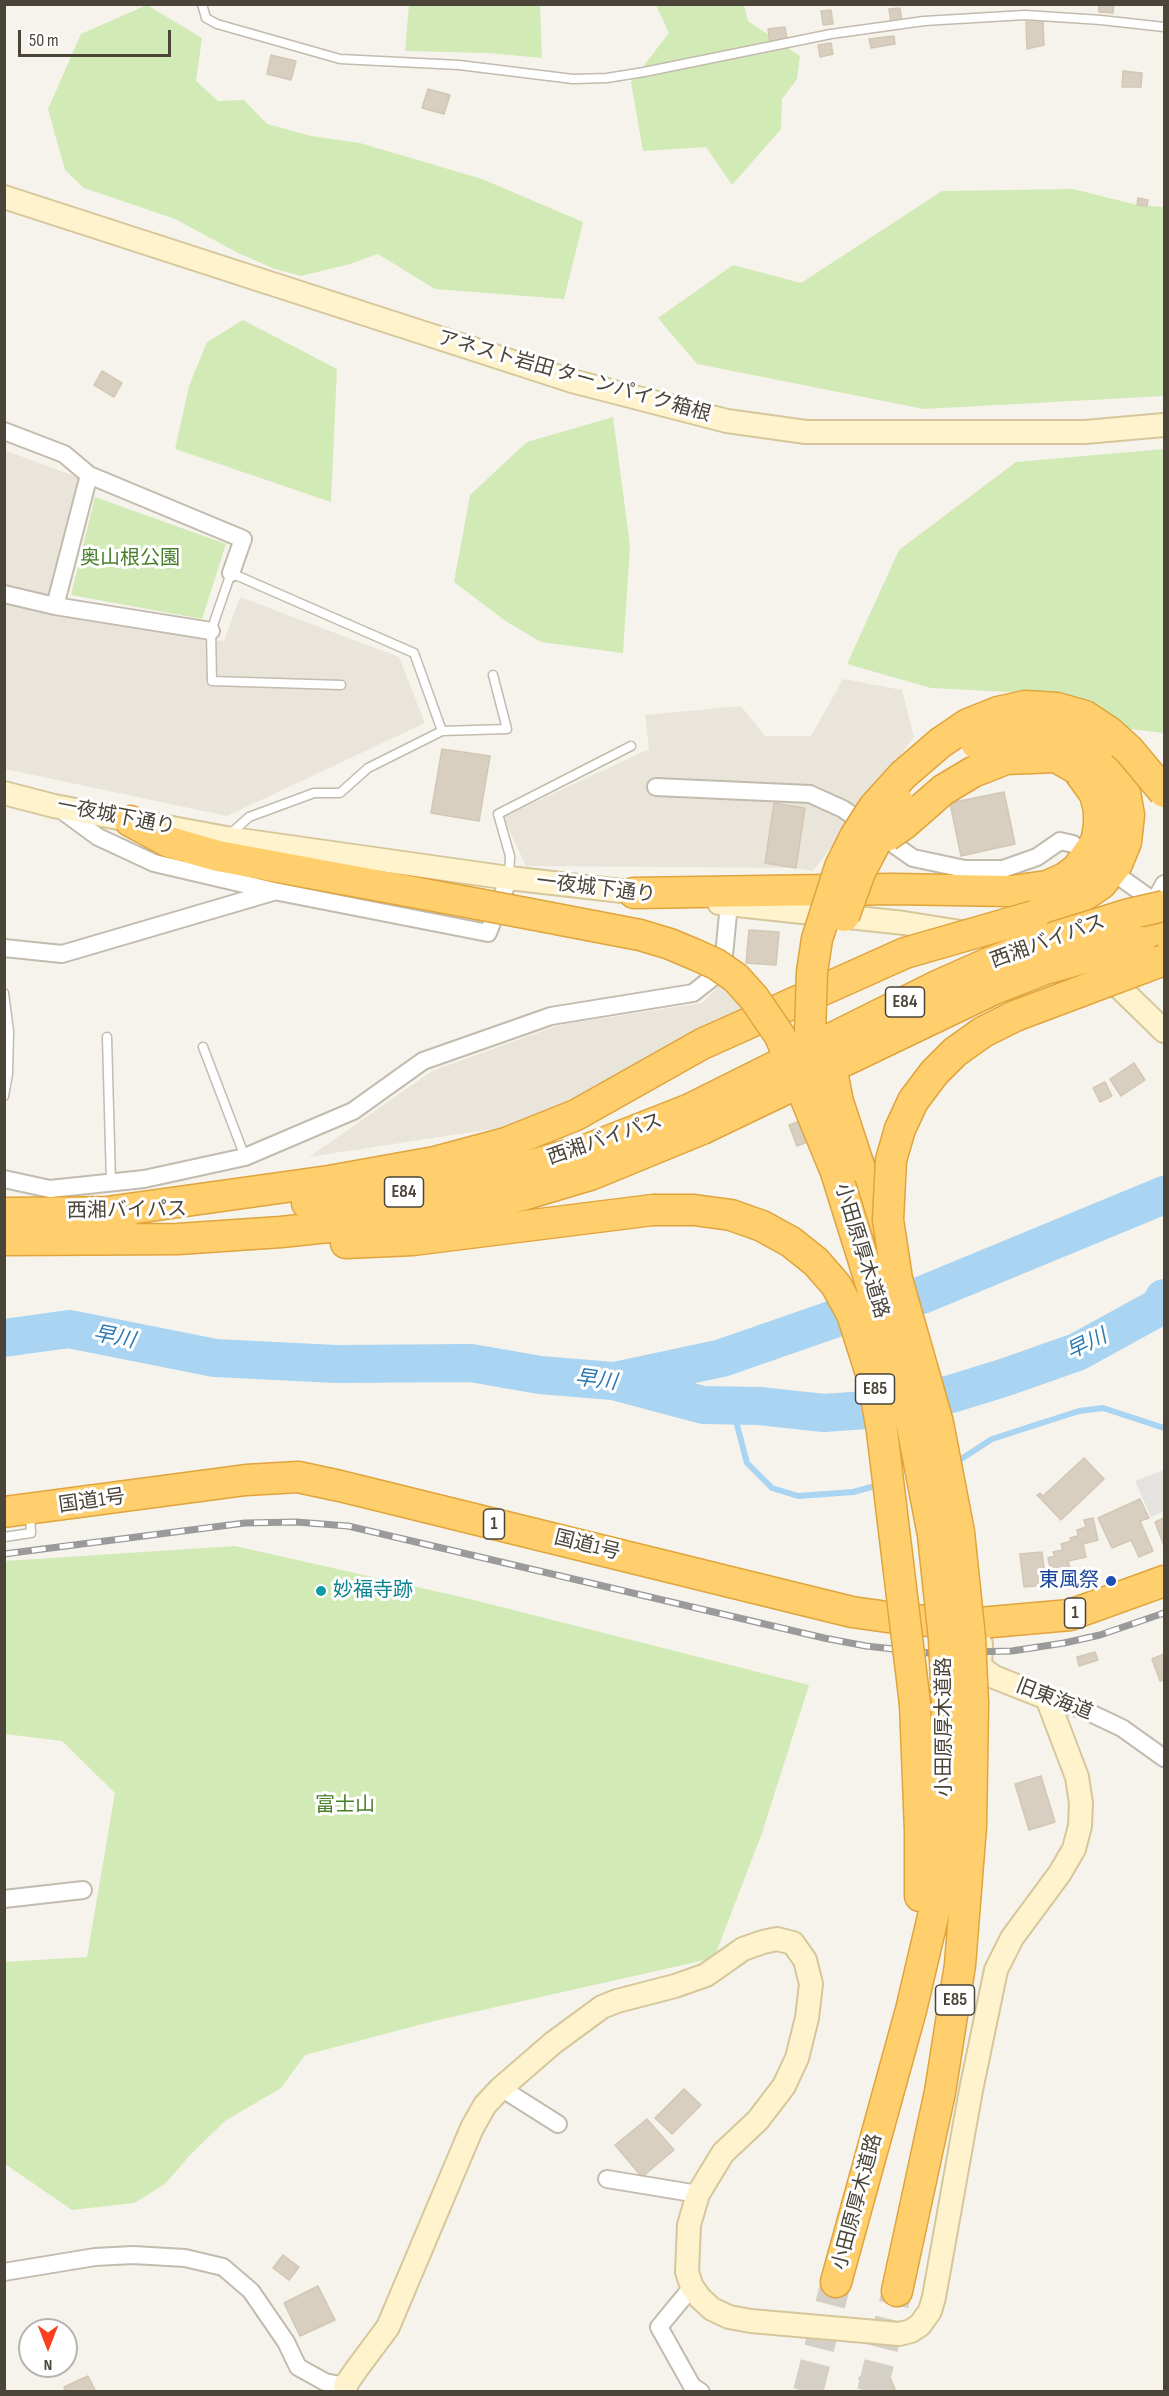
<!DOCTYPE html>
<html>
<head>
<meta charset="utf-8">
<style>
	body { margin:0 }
	#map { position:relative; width:1169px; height:2396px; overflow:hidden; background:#f6f3ec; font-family:"Sofia Sans Condensed",sans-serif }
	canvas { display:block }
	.frame { position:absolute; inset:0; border:6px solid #4b4439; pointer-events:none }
	.north { position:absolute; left:18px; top:2318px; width:60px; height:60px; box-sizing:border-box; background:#fff; border:2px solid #b7b4b0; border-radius:50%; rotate:180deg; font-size:16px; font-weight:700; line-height:24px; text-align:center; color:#4b4439 }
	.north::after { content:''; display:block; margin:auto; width:21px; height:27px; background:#fc3f1d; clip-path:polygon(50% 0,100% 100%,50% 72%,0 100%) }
	.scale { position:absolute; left:18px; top:30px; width:153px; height:27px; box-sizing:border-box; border:3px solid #4b4439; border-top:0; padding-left:8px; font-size:18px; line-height:21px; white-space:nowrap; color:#4b4439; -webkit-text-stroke:4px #fff; paint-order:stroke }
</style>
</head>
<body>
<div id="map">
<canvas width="1169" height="2396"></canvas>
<div class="frame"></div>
<div class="north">N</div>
<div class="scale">50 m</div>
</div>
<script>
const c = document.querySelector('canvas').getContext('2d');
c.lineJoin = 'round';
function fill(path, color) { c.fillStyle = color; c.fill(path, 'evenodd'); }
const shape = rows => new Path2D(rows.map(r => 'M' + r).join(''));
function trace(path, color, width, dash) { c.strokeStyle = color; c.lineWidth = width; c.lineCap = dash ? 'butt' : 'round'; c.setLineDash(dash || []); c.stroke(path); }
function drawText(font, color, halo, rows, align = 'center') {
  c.font = font + ' "Sofia Sans Condensed","Noto Sans JP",sans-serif'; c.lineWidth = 6; c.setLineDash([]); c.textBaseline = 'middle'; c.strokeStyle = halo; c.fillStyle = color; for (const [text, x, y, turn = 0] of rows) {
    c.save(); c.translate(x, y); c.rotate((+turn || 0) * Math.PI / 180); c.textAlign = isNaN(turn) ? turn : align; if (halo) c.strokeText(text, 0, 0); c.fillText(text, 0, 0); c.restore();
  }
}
fill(shape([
	[4,450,80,478,44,614,224,641,240,597,399,657,425,723,227,816,5,769],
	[843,679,902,690,914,737,813,871,796,868,526,866,503,817,649,749,645,715,741,706,765,736,811,736],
	[722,983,748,1008,524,1124,309,1157,432,1071,559,1025,702,1003]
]), '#eae5da');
fill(shape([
	[147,5,202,38,196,81,218,101,244,100,267,124,311,136,360,143,482,179,583,222,564,299,435,289,378,254,350,264,301,276,275,269,238,253,175,219,84,188,65,170,48,109,81,34],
	[409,5,540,5,542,58,489,53,405,51],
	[656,5,744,5,748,21,800,56,797,79,782,99,781,129,732,185,706,147,643,151,631,82,669,33],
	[1073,189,1137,205,1164,207,1164,396,924,409,697,364,658,318,733,265,801,283,942,191],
	[243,320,337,369,331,502,175,449,189,386,207,342],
	[613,417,630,546,623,653,541,642,507,622,454,582,470,495,527,442],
	[1164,449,1164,733,1128,729,1091,705,1049,694,931,688,847,664,899,550,1016,462],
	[95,497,226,544,202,619,71,595],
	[235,1546,470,1599,809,1685,762,1833,714,1958,434,2021,305,2055,281,2088,225,2121,190,2155,165,2184,134,2203,72,2210,5,2164,4,1962,87,1957,115,1793,62,1741,5,1734,5,1561]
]), '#d2eab5');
fill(shape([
	[1164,1470,1164,1511,1151,1517,1135,1481]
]), '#e5e3e0');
trace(shape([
	[732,1406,747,1463,772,1488,798,1496,853,1492,879,1485],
	[955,1463,992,1439,1079,1411,1103,1408,1164,1428]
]), '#a9d4f2', 6);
trace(shape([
	[4,1338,69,1329,215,1358,336,1364,471,1363,540,1375,613,1381,703,1405,759,1406,824,1413,865,1410,951,1394,1003,1378,1077,1352,1159,1307,1164,1298],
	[619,1380,722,1358,834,1319,922,1295,1164,1195]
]), '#a9d4f2', 38);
const building = shape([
	[1099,4,1114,4,1113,13,1099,12,1099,4],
	[900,8,902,22,891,23,889,9,900,8],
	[831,10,833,24,823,25,821,11,831,10],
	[1026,22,1043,22,1044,45,1027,49,1026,22],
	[785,27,787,39,770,42,768,29,785,27],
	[894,36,895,44,871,48,869,39,894,36],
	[831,43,833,54,820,57,818,45,831,43],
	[271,55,296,61,291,80,267,74,271,55],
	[1123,71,1142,73,1141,87,1122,87,1123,71],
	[428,89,450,95,444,114,422,108,428,89],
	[1138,198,1148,200,1147,206,1137,205,1138,198],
	[102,371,122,383,114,397,94,385,102,371],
	[442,749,490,756,479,821,431,813,442,749],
	[1004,792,1015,844,961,856,950,803,1004,792],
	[774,803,805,808,796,868,765,863,774,803],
	[749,930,779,932,776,965,746,963,749,930],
	[1134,1063,1145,1080,1121,1096,1110,1079,1134,1063],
	[1105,1082,1112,1096,1100,1102,1093,1088,1105,1082],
	[805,1119,813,1140,797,1146,789,1125,805,1119],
	[1084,1458,1104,1479,1061,1520,1037,1495,1040,1493,1043,1496,1084,1458],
	[1140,1499,1149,1518,1140,1521,1153,1551,1139,1557,1131,1540,1112,1548,1098,1518,1140,1499],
	[1093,1518,1098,1540,1083,1544,1086,1557,1068,1561,1072,1576,1053,1580,1048,1558,1055,1556,1053,1552,1063,1550,1061,1544,1071,1541,1070,1538,1078,1536,1077,1530,1086,1527,1084,1520,1093,1518],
	[1164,1518,1164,1546,1155,1522,1164,1518],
	[1042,1552,1046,1585,1024,1587,1020,1554,1042,1552],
	[316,1586,326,1587,325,1596,315,1595,316,1586],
	[1095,1652,1098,1660,1079,1666,1077,1657,1095,1652],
	[1164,1654,1164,1680,1160,1681,1152,1659,1164,1654],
	[1041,1776,1055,1822,1029,1830,1015,1784,1041,1776],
	[684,2089,701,2105,672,2134,655,2118,684,2089],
	[647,2119,674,2150,642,2177,615,2145,647,2119],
	[283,2255,299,2267,289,2280,273,2268,283,2255],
	[318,2286,335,2320,300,2336,284,2303,318,2286],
	[874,2366,884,2379,890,2377,896,2392,864,2392,859,2378,874,2366],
	[88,2376,96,2392,66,2392,64,2387,88,2376]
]);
fill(building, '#d8cfc1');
trace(building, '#d3c7b4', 1.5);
trace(shape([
	[808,2392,836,2282],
	[872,2392,897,2291]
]), '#d4d0c8', 30, [30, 15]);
const lane = shape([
	[202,4,206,18,217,24,340,59,459,65,573,79,607,78,644,72,831,34,924,21,1025,15,1101,20,1164,27],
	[341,685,212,681,211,631,231,573,414,653,442,731],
	[229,835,249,817,314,793,340,793,368,768,442,731,507,729,493,675],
	[509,878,510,856,498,814,631,746],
	[4,993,9,1031,8,1074,4,1096],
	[107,1037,111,1183],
	[203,1047,245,1157],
	[4,1537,31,1533,30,1512]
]);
const street = shape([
	[4,431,64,454,89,475,243,539,231,573],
	[4,594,55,606,211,631],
	[55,606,89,475],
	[656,787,810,794,843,809,913,858,965,869,1003,869,1037,857,1060,841,1073,844],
	[60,809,98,837,154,863,274,891,488,933,509,878],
	[1124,880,1155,902],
	[1149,911,1164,884],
	[4,948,62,954,273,892],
	[4,1179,50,1189,144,1179,245,1157,353,1111,423,1061,551,1016,693,993,716,975,720,969,724,955,729,904],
	[1047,1698,1084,1710,1122,1728,1164,1758],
	[4,1899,83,1890],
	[501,2088,558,2124],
	[607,2179,698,2194],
	[4,2272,95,2257,133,2255,185,2258,223,2267,251,2291,286,2342,298,2367,325,2382,345,2386],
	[692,2287,659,2327,692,2386,701,2392]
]);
const secondary = shape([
	[4,197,572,381,727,421,806,432,1085,432,1164,425],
	[4,793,54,806,226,838,509,878,648,894],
	[719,903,904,923,967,933],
	[1100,976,1120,988,1164,1031],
	[346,2392,345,2386,356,2370,388,2327,472,2128,485,2105,501,2088,553,2043,602,2007,617,2001,675,1986,706,1975,743,1949,763,1942,777,1939,793,1943,805,1960,811,1984,807,2018,797,2058,784,2086,758,2120,723,2153,698,2194,689,2225,687,2272,692,2287,700,2298,712,2309,729,2317,751,2321,899,2334,911,2331,920,2325,930,2311,934,2297,971,2090,996,1970,1012,1938,1060,1873,1074,1849,1080,1826,1081,1803,1077,1777,1047,1698,994,1677,980,1667,981,1644]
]);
const highway = shape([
	[130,821,169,842,218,856,478,904],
	[634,893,893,889,1011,891,1047,886,1065,878,1077,869,1096,842,1099,826,1099,810,1095,794,1077,769],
	[1034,916,1080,898,1101,884,1117,864,1126,842,1129,815,1125,792,1115,771,1097,752],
	[1140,942,1164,937],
	[859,1166,887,1249],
	[307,1203,426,1189,504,1173,588,1149,690,1109],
	[107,1212,329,1181,435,1162,506,1143,576,1115,702,1044,905,953],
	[4,1213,127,1212],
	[4,1240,178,1239,281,1232,366,1223,450,1210,523,1195,590,1175,702,1129],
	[346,1243,413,1240,653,1210],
	[4,1512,246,1480,298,1477,340,1486,852,1612,909,1620,980,1623,1070,1615,1164,1581],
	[915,1704,920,1831,920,1896],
	[836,2282,911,2010,935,1908,944,1810,947,1703],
	[897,2291,940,2092,960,1965,971,1826,973,1703]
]);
trace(lane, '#c2bbae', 11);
trace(street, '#c2bbae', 20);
trace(secondary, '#d6c79b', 26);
trace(highway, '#e0a43c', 33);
trace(lane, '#fff', 8);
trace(street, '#fff', 16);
trace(secondary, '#fff3cd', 22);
trace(highway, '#ffcf6e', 30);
const rail = shape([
	[4,1554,245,1523,296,1522,348,1526,824,1638,866,1646,929,1653,1012,1651,1064,1643,1100,1635,1164,1613]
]);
trace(rail, '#9a9a9a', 7);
trace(rail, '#fff', 4.5, [14]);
const highwayBridge = shape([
	[976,743,1009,731,1034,728,1060,731,1083,740,1097,752],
	[887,836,903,825,943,790,973,772,1006,759,1056,757,1077,769],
	[478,904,640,935,670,944,696,955,716,964,736,978,754,998,780,1036,836,1172,896,1364,912,1426,933,1535,944,1639,947,1703],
	[844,916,860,872,891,813,899,803],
	[905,953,1034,916],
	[831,1067,838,1102,859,1166],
	[820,1098,813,1067,810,1032,812,972,817,939,840,867,856,835,874,807,903,775,940,743,968,724,998,712,1025,706,1057,708,1085,716,1109,732,1129,750,1164,792],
	[690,1109,939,985,991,962,1058,936,1129,914,1164,906],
	[702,1129,994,989,1045,969,1140,942],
	[653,1210,694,1210,731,1215,762,1226,791,1242,816,1262,836,1285,852,1314,873,1380,882,1431,915,1704],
	[973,1703,970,1638,959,1532,938,1423,897,1279,888,1220,891,1160,900,1129,913,1101,934,1073,955,1052,983,1032,1015,1016,1164,960]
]);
trace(highwayBridge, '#e0a43c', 33, []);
trace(highwayBridge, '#ffcf6e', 30);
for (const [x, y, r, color] of [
	[1111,1581,6,"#1a4fb4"],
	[321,1591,6,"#0f9aa8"]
]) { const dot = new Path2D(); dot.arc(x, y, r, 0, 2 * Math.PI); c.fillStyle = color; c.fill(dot); trace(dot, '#fff', 2); }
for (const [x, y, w] of [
	[905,1002,39],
	[404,1192,39],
	[875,1389,39],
	[494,1524,21],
	[1075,1613,21],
	[955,2000,39]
]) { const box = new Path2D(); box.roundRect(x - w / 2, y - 15, w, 30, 4.5); c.fillStyle = '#fff'; c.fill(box); trace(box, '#4b4439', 1.5); }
drawText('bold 18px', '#4b4439', null, [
	["E84",905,1002],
	["E84",404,1192],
	["E85",875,1389],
	["1",494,1524],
	["1",1075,1613],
	["E85",955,2000]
]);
drawText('20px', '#4b4439', '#fff', [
	["アネスト岩田 ターンパイク箱根",574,377,16],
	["一夜城下通り",116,817,11],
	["一夜城下通り",596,889,7],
	["西湘バイパス",1048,942,-20],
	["西湘バイパス",605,1140,-19],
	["西湘バイパス",127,1211,-1],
	["小田原厚木道路",861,1251,73],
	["国道1号",92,1502,-8],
	["国道1号",587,1546,14],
	["旧東海道",1054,1700,21],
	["小田原厚木道路",945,1727,-90],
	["小田原厚木道路",858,2202,-75]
]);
drawText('20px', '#4a7f2a', '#fff', [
	["奥山根公園",130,559],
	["富士山",345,1806]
]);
drawText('20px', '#164399', '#fff', [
	["東風祭",1099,1581]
], 'right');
drawText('20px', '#0d838f', '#fff', [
	["妙福寺跡",333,1591]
], 'left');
drawText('italic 21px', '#2e7ab2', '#fff', [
	["早川",114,1338,11],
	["早川",1087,1345,-26],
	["早川",596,1381,7]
]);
</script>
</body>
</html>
